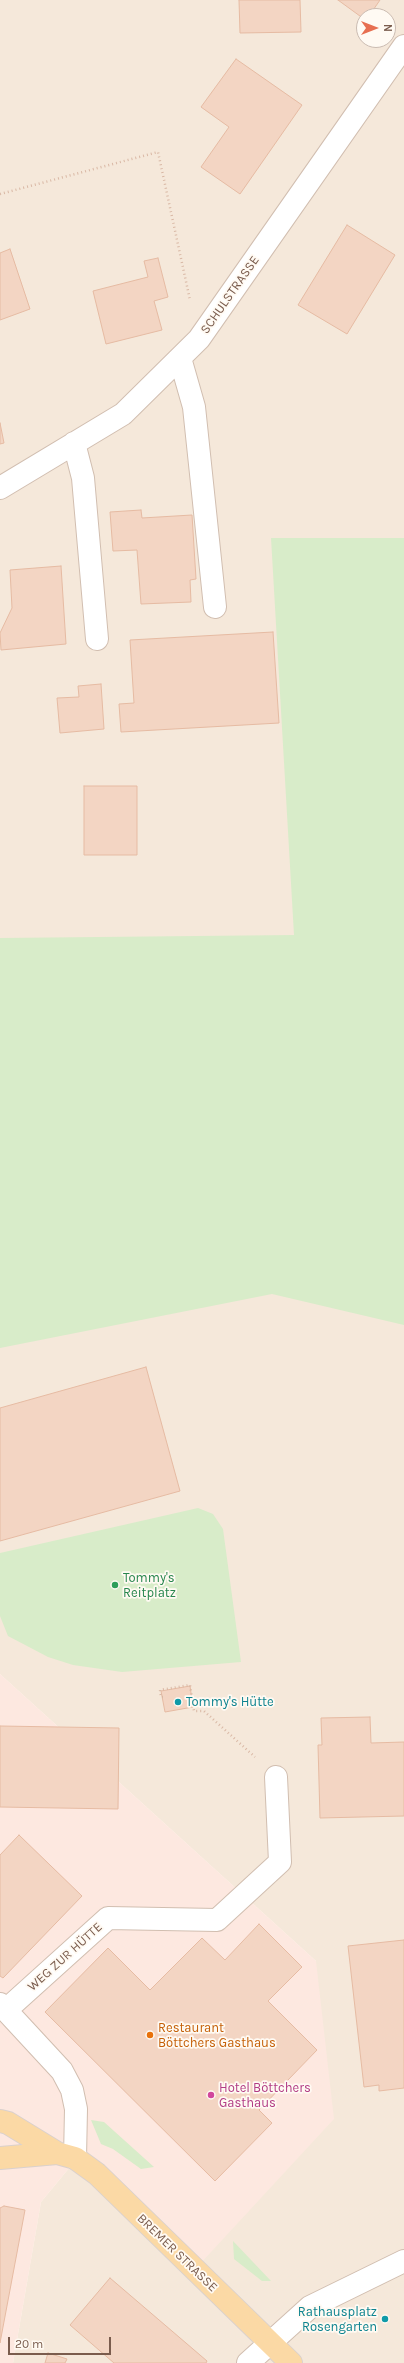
<!DOCTYPE html>
<html>
<head>
<meta charset="utf-8">
<style>
	body { margin:0 }
	#map { position:relative; width:404px; height:2363px; overflow:hidden; background:#fdf6ec; font-family:Karla,sans-serif }
	canvas { display:block }
	.north { position:absolute; left:356px; top:8px; width:40px; height:40px; box-sizing:border-box; background:#fffaf3; border:1px solid #cabbb1; border-radius:50%; rotate:90deg; font-size:11px; font-weight:700; line-height:16px; text-align:center; color:#7a5c4d }
	.north::after { content:''; display:block; margin:auto; width:14px; height:18px; background:#e76f51; clip-path:polygon(50% 0,100% 100%,50% 72%,0 100%) }
	.scale { position:absolute; left:8px; top:2337px; width:103px; height:18px; box-sizing:border-box; border:2px solid #7a5c4d; border-top:0; padding-left:5px; font-size:12px; line-height:14px; white-space:nowrap; color:#7a5c4d; -webkit-text-stroke:3px #fffaf3; paint-order:stroke }
</style>
</head>
<body>
<div id="map">
<canvas width="404" height="2363"></canvas>
<div class="north">N</div>
<div class="scale">20 m</div>
</div>
<script>
const c = document.querySelector('canvas').getContext('2d');
c.lineJoin = 'round';
function fill(path, color) { c.fillStyle = color; c.fill(path, 'evenodd'); }
const shape = rows => new Path2D(rows.map(r => 'M' + r).join(''));
function trace(path, color, width, dash) { c.strokeStyle = color; c.lineWidth = width; c.lineCap = dash ? 'butt' : 'round'; c.setLineDash(dash || []); c.stroke(path); }
function drawText(font, color, halo, rows, align = 'center') {
  c.font = font + ' Karla,sans-serif'; c.lineWidth = 3.5; c.setLineDash([]); c.textBaseline = 'middle'; c.strokeStyle = halo; c.fillStyle = color; for (const [text, x, y, turn = 0] of rows) {
    c.save(); c.translate(x, y); c.rotate((+turn || 0) * Math.PI / 180); c.textAlign = isNaN(turn) ? turn : align; if (halo) c.strokeText(text, 0, 0); c.fillText(text, 0, 0); c.restore();
  }
}
fill(shape([
	[0,0,404,0,404,2363,13,2363,41,2202,70,2167,316,1961,0,1674],
	[364,16,388,16,388,40,364,40]
]), '#f5e8da');
fill(shape([
	[0,1674,316,1961,334,2119,200,2264,70,2167,41,2202,13,2363,0,2363]
]), '#fde8e0');
fill(shape([
	[271,538,404,538,404,1325,272,1294,0,1348,0,938,294,935],
	[198,1508,213,1514,223,1529,241,1662,122,1672,73,1665,48,1657,8,1636,0,1616,0,1553],
	[91,2120,104,2122,154,2167,141,2169,113,2149,101,2144],
	[233,2241,271,2281,262,2281,234,2259]
]), '#d8ecc9');
const building = shape([
	[239,0,300,0,301,32,240,33,239,0],
	[338,0,380,0,369,16,364,16,364,19,338,0],
	[236,59,302,105,240,194,201,167,229,127,201,107,236,59],
	[347,225,395,255,347,334,298,305,347,225],
	[10,249,30,309,0,320,0,253,10,249],
	[158,258,168,297,154,301,162,330,106,344,93,291,148,277,144,261,158,258],
	[0,423,4,443,0,444,0,423],
	[141,510,142,518,192,515,196,579,190,580,191,602,141,604,137,550,113,551,110,512,141,510],
	[61,566,66,644,1,650,0,633,12,608,10,570,61,566],
	[273,632,279,723,121,732,119,704,134,703,130,640,273,632],
	[101,684,104,729,60,733,57,698,79,697,78,686,101,684],
	[84,786,137,786,137,855,84,855,84,786],
	[146,1367,180,1491,0,1541,0,1408,146,1367],
	[190,1686,193,1707,165,1712,161,1691,190,1686],
	[370,1717,371,1743,404,1742,404,1816,320,1818,318,1745,322,1745,321,1718,370,1717],
	[0,1726,119,1728,118,1809,0,1807,0,1726],
	[19,1835,82,1896,3,1978,0,1976,0,1855,19,1835],
	[259,1924,302,1967,268,2001,317,2050,259,2110,272,2123,215,2181,45,2012,108,1948,150,1990,202,1938,225,1960,259,1924],
	[404,1940,404,2088,379,2091,379,2085,364,2087,348,1946,404,1940],
	[4,2206,25,2210,0,2343,0,2208,4,2206],
	[110,2278,207,2361,206,2363,114,2363,70,2325,110,2278],
	[48,2353,67,2359,65,2363,45,2363,48,2353]
]);
fill(building, '#f3d5c3');
trace(building, '#e6bba3', 1);
const minor = shape([
	[180,358,194,407,215,607],
	[74,443,83,478,97,639],
	[0,488,123,414,199,339,404,46],
	[0,2004,62,2071,72,2090,76,2109,75,2158],
	[6,2010,108,1918,217,1920,280,1862,276,1777],
	[248,2363,310,2307,404,2261]
]);
const major = shape([
	[0,2121,8,2123,57,2153,75,2158,97,2174,291,2363],
	[0,2158,57,2153]
]);
trace(minor, '#d1beb0', 24);
trace(major, '#dad1cd', 24);
trace(shape([
	[0,194,158,152,190,300],
	[163,1697,161,1697,160,1690,190,1685,194,1711,204,1711,255,1757]
]), '#d9b8a5', 2.5, [1, 3]);
trace(minor, '#fff', 22);
trace(major, '#fbd9a5', 22);
for (const [x, y, r, color] of [
	[115,1585,4,"#2e9e5b"],
	[178,1702,4,"#0f9aa8"],
	[150,2035,4,"#e8710a"],
	[211,2095,4,"#d1479c"],
	[385,2319,4,"#0f9aa8"]
]) { const dot = new Path2D(); dot.arc(x, y, r, 0, 2 * Math.PI); c.fillStyle = color; c.fill(dot); trace(dot, '#fffaf3', 1.5); }
drawText('13px', '#7a5c4d', '#fffaf3', [
	["SCHULSTRASSE",230,295,-55],
	["WEG ZUR HÜTTE",65,1957,-42],
	["BREMER STRASSE",177,2253,44]
]);
drawText('13px', '#27864d', '#fffaf3', [
	["Tommy's",123,1578],
	["Reitplatz",123,1593]
], 'left');
drawText('13px', '#0d838f', '#fffaf3', [
	["Tommy's Hütte",186,1702],
	["Rathausplatz",377,2312,"right"],
	["Rosengarten",377,2327,"right"]
], 'left');
drawText('13px', '#c56008', '#fffaf3', [
	["Restaurant",158,2028],
	["Böttchers Gasthaus",158,2043]
], 'left');
drawText('13px', '#b23c85', '#fffaf3', [
	["Hotel Böttchers",219,2088],
	["Gasthaus",219,2103]
], 'left');
</script>
</body>
</html>
